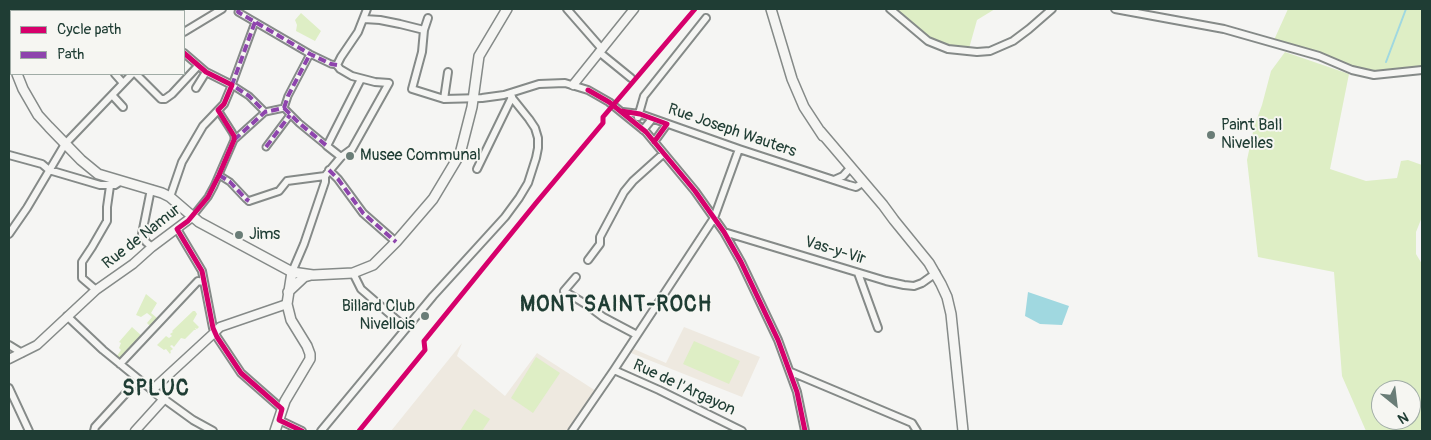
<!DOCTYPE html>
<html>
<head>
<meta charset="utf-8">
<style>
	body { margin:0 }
	#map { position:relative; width:1431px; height:440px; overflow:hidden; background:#f5f5f3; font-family:Pangolin,sans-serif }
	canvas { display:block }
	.frame { position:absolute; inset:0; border:10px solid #1f3d34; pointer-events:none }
	.legend { position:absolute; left:10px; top:10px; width:175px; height:65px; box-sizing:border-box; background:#f6f6f2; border:1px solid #a0aca6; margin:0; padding:6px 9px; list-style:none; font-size:15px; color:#1f3d34 }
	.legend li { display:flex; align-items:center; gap:10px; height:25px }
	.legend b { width:25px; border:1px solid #a0aca6 }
	.north { position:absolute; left:1371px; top:380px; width:50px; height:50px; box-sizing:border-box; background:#f6f6f2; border:1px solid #a0aca6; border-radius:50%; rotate:151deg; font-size:14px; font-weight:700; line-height:20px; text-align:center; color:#1f3d34 }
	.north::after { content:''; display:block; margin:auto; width:18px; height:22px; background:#6a7d77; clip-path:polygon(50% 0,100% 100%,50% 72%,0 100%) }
</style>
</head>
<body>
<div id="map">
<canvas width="1431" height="440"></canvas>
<div class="frame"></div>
<ul class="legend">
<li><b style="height:6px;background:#d6006c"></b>Cycle path</li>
<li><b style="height:6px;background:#8e44ad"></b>Path</li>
</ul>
<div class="north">N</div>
</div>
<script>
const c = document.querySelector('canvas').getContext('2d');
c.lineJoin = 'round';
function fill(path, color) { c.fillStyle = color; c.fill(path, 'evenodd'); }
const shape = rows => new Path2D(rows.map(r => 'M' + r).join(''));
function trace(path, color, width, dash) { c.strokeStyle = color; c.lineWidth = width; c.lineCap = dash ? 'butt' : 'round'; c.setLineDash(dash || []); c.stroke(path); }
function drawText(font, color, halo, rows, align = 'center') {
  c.font = font + ' Pangolin,sans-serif'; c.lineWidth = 4; c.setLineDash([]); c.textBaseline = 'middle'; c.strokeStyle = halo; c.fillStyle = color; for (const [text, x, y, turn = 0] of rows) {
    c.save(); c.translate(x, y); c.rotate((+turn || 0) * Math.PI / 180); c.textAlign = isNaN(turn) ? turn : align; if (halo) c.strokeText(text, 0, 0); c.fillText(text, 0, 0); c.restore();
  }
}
fill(shape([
	[684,327,760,357,742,397,631,353,634,349,666,363],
	[462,343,457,356,505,396,537,353,596,391,567,431,391,431]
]), '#eee9e0');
fill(shape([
	[890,9,995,9,977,20,968,52,938,46],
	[1288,9,1422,9,1422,66,1387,71,1372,72,1360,69,1323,54,1274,40],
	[301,13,321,31,315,41,296,31,297,25,295,20],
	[1285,52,1349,74,1330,169,1366,181,1397,178,1401,161,1408,160,1422,165,1422,217,1416,232,1416,254,1422,264,1422,431,1366,431,1342,376,1334,272,1258,257,1247,160,1254,127,1262,105,1271,71],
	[1381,390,1411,390,1411,420,1381,420],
	[146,294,157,303,151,313,157,318,150,326,147,323,152,317,147,313,141,317,136,315],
	[193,311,195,311,197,314,193,321,199,327,197,329,195,328,196,330,194,330,185,339,181,338,174,347,172,345,170,346,173,349,170,351,171,352,170,354,166,349,164,350,157,345,166,336,169,338,172,336,170,334,173,332,172,331],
	[132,327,143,337,122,360,117,356,121,350,119,348,121,343,119,342],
	[694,341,740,361,729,384,683,364],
	[536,357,560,373,533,413,511,398],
	[474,409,490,419,482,431,460,431]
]), '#deeec5');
fill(shape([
	[1028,292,1069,306,1062,325,1040,324,1025,316]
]), '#a0d8e0');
trace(shape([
	[1386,62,1406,9]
]), '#a0d8e0', 2);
const pedestrian = shape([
	[239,9,238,12,310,54,331,64,337,65],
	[255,22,232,85,249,96,265,112],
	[284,108,288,96,310,54],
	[284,108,299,123,327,146],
	[234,140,265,112,284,108],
	[266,147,290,115],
	[219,175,230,182,246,199,249,201],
	[192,217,208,197,214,186,234,140,234,136,232,132,218,110]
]);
const minor = shape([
	[80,9,82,11],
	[567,9,602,49],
	[890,9,928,41,948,49,977,52,990,51,1013,41,1029,29,1052,9],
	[1115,9,1224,29,1319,56,1352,70,1374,75,1422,70],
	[96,11,100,9],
	[153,11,153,9],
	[428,18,424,30,422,52,412,89,444,99,482,98,504,95,539,84,565,83,588,90,609,102,646,132,695,191,724,232,741,262,778,340,797,392,805,431],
	[364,19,380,20,400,24,424,30],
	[184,32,222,9],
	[9,43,11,44],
	[599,52,631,78],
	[115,74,123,83],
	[136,74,161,99,165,99,172,94,198,66],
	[196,88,206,72],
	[112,95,123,107],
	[444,99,448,72],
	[623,112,640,114,739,149,849,185,856,187,864,182],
	[638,117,644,96,706,18],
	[643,130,652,119],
	[654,142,667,124],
	[9,155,42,164,49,170,100,185,115,185,121,181],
	[341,157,327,146,361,79],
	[477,169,512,97],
	[329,170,338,179,363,213,396,242],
	[834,180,843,176,851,167],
	[151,189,142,234,146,242,152,247],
	[170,197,182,162,203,126,224,104,232,85,206,72,184,53],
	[249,201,279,191,287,181,325,176],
	[177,229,202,271,213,328,217,337,241,373,282,409],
	[724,232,886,281,904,285,914,286,922,283,936,273],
	[9,234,27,208,65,144,132,74],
	[588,260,600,244,600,237,624,192,633,181,663,154],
	[292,272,304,244,325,182,325,176,341,157,352,149,389,83,375,82,352,76,340,69,337,65,341,57,358,32,367,9],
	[353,273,361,289,406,328],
	[858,273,878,328],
	[576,277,564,291,587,305,603,317,637,335],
	[96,290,82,278,82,262,92,247,107,221,107,207,110,186],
	[67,316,103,350,152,390],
	[9,345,22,353],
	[120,364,198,281,204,282],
	[614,370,659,390,742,431],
	[791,372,912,423,917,431],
	[9,388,29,431],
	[164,399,193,420,213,431],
	[279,420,302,431],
	[94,431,95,427,138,380],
	[321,431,433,296,505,217,519,198,528,183,536,158,538,148,538,138,535,128,529,119,509,94],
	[572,431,614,370,714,218,739,149]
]);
const tertiary = shape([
	[573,85,634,9],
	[9,359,37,345,96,290,133,264,152,247,192,217],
	[135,431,164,399,152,390,215,332,220,327,287,304]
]);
const secondary = shape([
	[771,9,792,79,804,107,823,136],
	[9,53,11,60],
	[17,74,23,89,38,115,49,127,81,160,98,174,162,193,170,197,199,222,292,272,313,275,353,273,373,265,396,242,433,199,460,154,472,107,479,56,507,9],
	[820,131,883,205,894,220,929,263,941,284,947,297,951,314,963,431],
	[288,292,304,277,311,275],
	[275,431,285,401,310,359,310,354,307,346,291,320,287,304,292,272]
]);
trace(pedestrian, '#858a88', 9);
trace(minor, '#858a88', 10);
trace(tertiary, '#858a88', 11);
trace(secondary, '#858a88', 12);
trace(pedestrian, '#f5f5f3', 5);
trace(minor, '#f5f5f3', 6);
trace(tertiary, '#f5f5f3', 8);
trace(secondary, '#f5f5f3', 9);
trace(shape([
	[239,9,238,12,310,54,331,64,337,65],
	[255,22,232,85,249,96,265,112],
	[284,108,288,96,310,54],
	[284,108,299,123,327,146],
	[234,140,265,112,284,108],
	[266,147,290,115],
	[329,170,338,179,363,213,396,242],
	[219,175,230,182,246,199,249,201]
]), '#8e44ad', 4, [8, 4]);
trace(shape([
	[184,53,206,72,232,85,224,104,218,110,234,136,234,140,219,175,208,197,188,221,177,229,202,271,213,328,217,337,241,373,282,409,279,420,302,431],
	[588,90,609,102,646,132,695,191,724,232,741,262,778,340,797,392,805,431],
	[621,111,640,114,667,124,654,142],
	[359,431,425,350,424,341,536,203,603,123,603,117,695,9]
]), '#d6006c', 5);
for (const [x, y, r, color] of [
	[1211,135,5,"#6a7d77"],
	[350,156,5,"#6a7d77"],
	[239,235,5,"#6a7d77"],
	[425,316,5,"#6a7d77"]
]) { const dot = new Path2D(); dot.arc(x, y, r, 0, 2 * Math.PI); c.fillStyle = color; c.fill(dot); trace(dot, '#f6f6f2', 2); }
drawText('16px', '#1f3d34', '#f6f6f2', [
	["Paint Ball",1221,126],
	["Nivelles",1221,144],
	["Musee Communal",360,156],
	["Jims",249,235],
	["Billard Club",415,307,"right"],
	["Nivellois",415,325,"right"]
], 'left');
drawText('16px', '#1f3d34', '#f6f6f2', [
	["Rue Joseph Wauters",732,131,19],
	["Rue de Namur",142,237,-38],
	["Vas-y-Vir",835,251,17],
	["Rue de l'Argayon",684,388,25]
]);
c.letterSpacing = '1px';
drawText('bold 21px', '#1f3d34', '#f6f6f2', [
	["MONT SAINT-ROCH",616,306],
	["SPLUC",156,390]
]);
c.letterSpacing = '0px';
</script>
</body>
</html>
